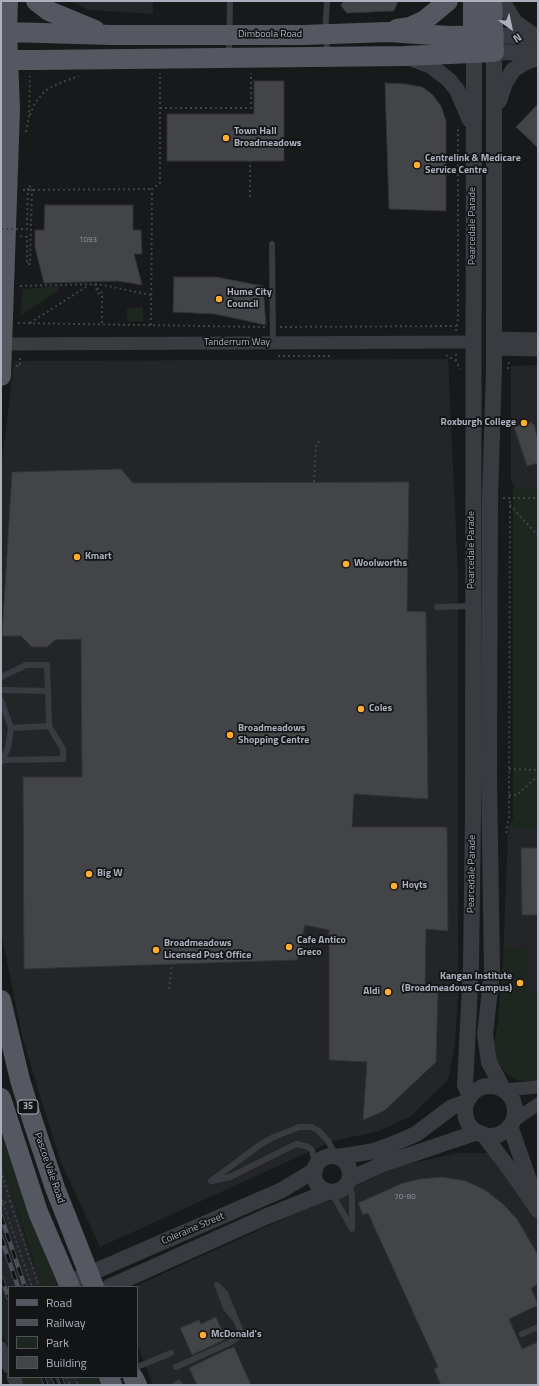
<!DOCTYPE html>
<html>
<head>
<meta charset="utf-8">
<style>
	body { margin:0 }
	#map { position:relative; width:539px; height:1386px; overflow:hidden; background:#18191b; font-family:"Titillium Web",sans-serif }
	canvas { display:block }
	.frame { position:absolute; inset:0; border:2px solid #aab0bc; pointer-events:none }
	.legend { position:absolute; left:8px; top:1286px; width:130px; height:92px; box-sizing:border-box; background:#131416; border:1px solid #4f5258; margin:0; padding:5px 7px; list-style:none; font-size:12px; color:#aab0bc }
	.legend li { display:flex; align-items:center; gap:8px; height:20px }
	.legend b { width:20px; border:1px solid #4f5258 }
	.north { position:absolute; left:491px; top:8px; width:40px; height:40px; -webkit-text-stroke:3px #131416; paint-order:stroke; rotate:147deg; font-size:11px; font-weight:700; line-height:16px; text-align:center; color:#aab0bc }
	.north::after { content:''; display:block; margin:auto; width:14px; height:18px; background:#aab0bc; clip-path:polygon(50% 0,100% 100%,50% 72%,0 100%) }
</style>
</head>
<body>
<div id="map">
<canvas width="539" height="1386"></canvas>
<div class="frame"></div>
<ul class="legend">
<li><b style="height:5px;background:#555860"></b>Road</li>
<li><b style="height:5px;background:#4c4f56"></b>Railway</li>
<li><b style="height:11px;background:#1e271f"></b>Park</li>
<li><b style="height:11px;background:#424448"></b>Building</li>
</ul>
<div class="north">N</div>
</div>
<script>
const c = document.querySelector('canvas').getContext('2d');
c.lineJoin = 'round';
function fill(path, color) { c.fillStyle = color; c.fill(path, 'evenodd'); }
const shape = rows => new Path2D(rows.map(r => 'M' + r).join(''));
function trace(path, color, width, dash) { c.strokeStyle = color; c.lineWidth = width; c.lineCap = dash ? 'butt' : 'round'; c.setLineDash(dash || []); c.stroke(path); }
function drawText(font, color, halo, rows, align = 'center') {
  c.font = font + ' "Titillium Web",sans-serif'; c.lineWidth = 3.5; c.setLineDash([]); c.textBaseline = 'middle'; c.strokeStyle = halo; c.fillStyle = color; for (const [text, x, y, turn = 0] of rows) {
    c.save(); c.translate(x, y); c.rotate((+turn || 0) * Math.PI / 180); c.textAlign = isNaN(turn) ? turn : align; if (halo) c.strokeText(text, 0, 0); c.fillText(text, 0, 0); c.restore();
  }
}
fill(shape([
	[70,1,153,1,153,14,89,10],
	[448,359,458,576,458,996,455,1044,448,1080,410,1117,376,1132,333,1141,100,1247,60,1160,23,1040,1,932,1,470,14,361],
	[538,365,538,489,516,490,511,480,511,366],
	[508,829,538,829,538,1072,501,1018],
	[460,1153,503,1153,538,1205,538,1385,153,1385,137,1344,137,1287,134,1287,401,1165],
	[1,1158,28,1247,42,1287,9,1287,9,1310,1,1290],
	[37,1377,77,1377,81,1385,41,1385]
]), '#242528');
fill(shape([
	[59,286,59,290,20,316,23,289],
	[143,307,143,321,127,321,127,308],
	[513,488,538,488,538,829,508,829,513,818],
	[525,946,530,992,538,992,538,1081,520,1081,508,1075,497,1061,494,1044,498,1021,504,948],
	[1,1133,25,1203,58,1287,42,1287,39,1278,1,1158],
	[1,1290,9,1310,9,1350,1,1331],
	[20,1377,37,1377,41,1385,24,1385],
	[77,1377,97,1377,101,1385,81,1385]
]), '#1e271f');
const building = shape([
	[343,1,398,1,394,11,347,13,341,6,343,1],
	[254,81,284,81,284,161,167,161,167,114,254,114,254,81],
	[385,83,406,84,422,87,432,94,441,106,446,121,446,211,389,209,385,83],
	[538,104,538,148,516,127,538,104],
	[45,205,133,205,133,230,141,230,142,254,134,254,142,285,118,281,44,283,35,247,35,230,44,230,45,205],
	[174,277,216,277,263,286,266,325,215,314,173,312,174,277],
	[532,422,532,424,534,424,538,439,538,463,527,466,514,427,532,422],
	[121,469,133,483,409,482,407,611,426,612,428,799,354,794,352,827,447,827,448,931,426,929,425,992,438,992,436,1062,384,1111,363,1120,367,1062,329,1060,329,930,305,925,297,960,24,969,23,777,82,777,81,639,55,640,47,647,32,647,21,636,2,636,12,472,121,469],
	[521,848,538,848,538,915,522,915,521,848],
	[442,1177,466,1181,485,1190,503,1204,517,1219,538,1255,538,1284,531,1288,538,1305,509,1319,522,1349,538,1342,538,1385,441,1385,434,1369,438,1367,368,1213,363,1215,358,1203,403,1183,420,1179,442,1177],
	[216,1317,226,1339,192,1355,180,1328,199,1320,201,1324,216,1317],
	[234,1347,251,1385,197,1385,189,1368,230,1348,230,1349,234,1347]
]);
fill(building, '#424448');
trace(building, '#323337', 1);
trace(shape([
	[160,108,251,108,251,73],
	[30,115,35,103,45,91,57,84,79,76],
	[26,132,29,116,30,76],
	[23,190,152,189],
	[250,197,250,161],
	[95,284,97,288,96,291,102,297],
	[20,286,98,284,151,295],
	[97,288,102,293,102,325],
	[18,323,266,327],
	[30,323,89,285],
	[151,325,152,189,160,183,160,73],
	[280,327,456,326],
	[456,331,458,318,458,126],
	[446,355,456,361,460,369],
	[278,356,331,356],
	[456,361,456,354],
	[16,366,20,366,20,357,21,357],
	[508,369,509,360],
	[314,482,316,446,321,439],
	[503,498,538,498],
	[510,505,538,536],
	[509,769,538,770],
	[509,795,517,795,538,776],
	[506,833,509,817,510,498],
	[169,989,172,964],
	[1,1171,10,1201,3,1203,1,1196],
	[10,1201,39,1287],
	[3,1203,32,1287],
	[67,1377,70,1385],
	[75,1377,78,1385]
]), '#3f4248', 2, [2, 3]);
trace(shape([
	[327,1,325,34,328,53],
	[229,55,230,1],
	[272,244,273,343],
	[437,607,473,606],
	[1,677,26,665,47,665,48,691,1,690],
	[1,700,11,728,8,748,1,762],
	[11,728,49,726,48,691],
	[2,760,63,759,63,749,49,726],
	[211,1181,261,1144,274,1137,299,1127,312,1127,319,1131,328,1141,336,1156],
	[212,1181,230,1177,296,1144,306,1146,312,1150,316,1166],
	[349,1183,352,1196,352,1229],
	[331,1192,351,1227],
	[218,1287,226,1308,235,1319],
	[522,1334,538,1327],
	[137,1367,171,1353],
	[176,1367,229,1343,238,1337,241,1332,225,1293,217,1285],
	[175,1385,179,1383]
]), '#393b41', 6);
trace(shape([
	[494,338,538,339],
	[1,344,473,342],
	[494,349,538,350],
	[504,1090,538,1087],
	[513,1121,538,1104],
	[1,1348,9,1367],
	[13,1377,17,1385]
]), '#393b41', 13);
trace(shape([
	[502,1,515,22,536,37],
	[494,35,534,37],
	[408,57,431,66,449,80,457,90,470,120],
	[499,101,505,83,513,70,526,62,538,58],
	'465 1111a25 25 0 1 1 50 0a25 25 0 1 1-50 0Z',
	[503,1089,489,1062,485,1035,492,970,489,776,490,498,494,369,494,52,538,53],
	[470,1097,465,1085,471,966,473,814,474,53],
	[510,1126,534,1194],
	[483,1134,511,1171,538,1210],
	'314 1174a18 18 0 1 1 36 0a18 18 0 1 1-36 0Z',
	[338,1157,374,1151,393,1144,416,1134,452,1107,467,1102],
	[350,1179,383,1164,478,1132],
	[68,1283,282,1190,315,1170],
	[109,1287,265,1217,327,1192]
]), '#393b41', 16);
trace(shape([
	[36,1,49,11,95,30],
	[397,29,410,27,425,20,448,1],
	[1,34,7,32,112,35,303,35,388,32,449,36,494,35],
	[473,49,473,1],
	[1,58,9,60,35,60,405,56,494,52,492,1],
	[1,376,10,109,7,32,8,1],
	[1,1000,20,1080,33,1122,55,1188,94,1287],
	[1,1098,38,1212,70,1287],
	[109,1377,112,1385],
	[133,1377,137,1385]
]), '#555860', 20);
const rail = shape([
	[1,1216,25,1287],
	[1,1237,18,1287],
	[1,1278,9,1298],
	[43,1377,46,1385],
	[53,1377,57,1385],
	[60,1377,63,1385]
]);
trace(rail, '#4c4f56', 4.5);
trace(rail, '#131416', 3, [9]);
trace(shape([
	[1,229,27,229,28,186,32,187,30,264,27,264,27,237,18,236]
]), '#3f4248', 2, [2, 3]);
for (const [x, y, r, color] of [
	[226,138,4,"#ffae2d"],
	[417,165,4,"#ffae2d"],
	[219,299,4,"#ffae2d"],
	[524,423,4,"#ffae2d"],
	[77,557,4,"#ffae2d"],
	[346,564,4,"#ffae2d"],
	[361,709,4,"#ffae2d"],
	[230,735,4,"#ffae2d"],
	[89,874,4,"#ffae2d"],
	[394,886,4,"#ffae2d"],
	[289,947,4,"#ffae2d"],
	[156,950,4,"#ffae2d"],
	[520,983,4,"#ffae2d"],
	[388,992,4,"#ffae2d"],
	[203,1335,4,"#ffae2d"]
]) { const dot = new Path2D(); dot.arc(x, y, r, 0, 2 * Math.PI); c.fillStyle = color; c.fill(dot); trace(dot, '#131416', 1.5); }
drawText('8px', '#90959f', null, [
	["1093",88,240],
	["70-80",405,1197]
]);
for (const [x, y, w] of [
	[28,1107,20]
]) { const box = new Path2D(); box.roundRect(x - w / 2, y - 7, w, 14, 3); c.fillStyle = '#131416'; c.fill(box); trace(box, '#aab0bc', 1); }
drawText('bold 9px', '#aab0bc', null, [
	["35",28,1107]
]);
drawText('10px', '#aab0bc', '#131416', [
	["Dimboola Road",270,35],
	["Pearcedale Parade",473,226,-90],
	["Tanderrum Way",237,343],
	["Pearcedale Parade",472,550,-90],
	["Pearcedale Parade",472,874,-89],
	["Pascoe Vale Road",49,1168,71],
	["Coleraine Street",193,1229,-23]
]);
drawText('bold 10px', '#aab0bc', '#131416', [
	["Town Hall",234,132],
	["Broadmeadows",234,144],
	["Centrelink & Medicare",425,159],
	["Service Centre",425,171],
	["Hume City",227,293],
	["Council",227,305],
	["Roxburgh College",516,423,"right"],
	["Kmart",85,557],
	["Woolworths",354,564],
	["Coles",369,709],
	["Broadmeadows",238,729],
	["Shopping Centre",238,741],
	["Big W",97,874],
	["Hoyts",402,886],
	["Cafe Antico",297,941],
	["Greco",297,953],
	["Broadmeadows",164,944],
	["Licensed Post Office",164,956],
	["Kangan Institute",512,977,"right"],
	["(Broadmeadows Campus)",512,989,"right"],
	["Aldi",380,992,"right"],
	["McDonald's",211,1335]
], 'left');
</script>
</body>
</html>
